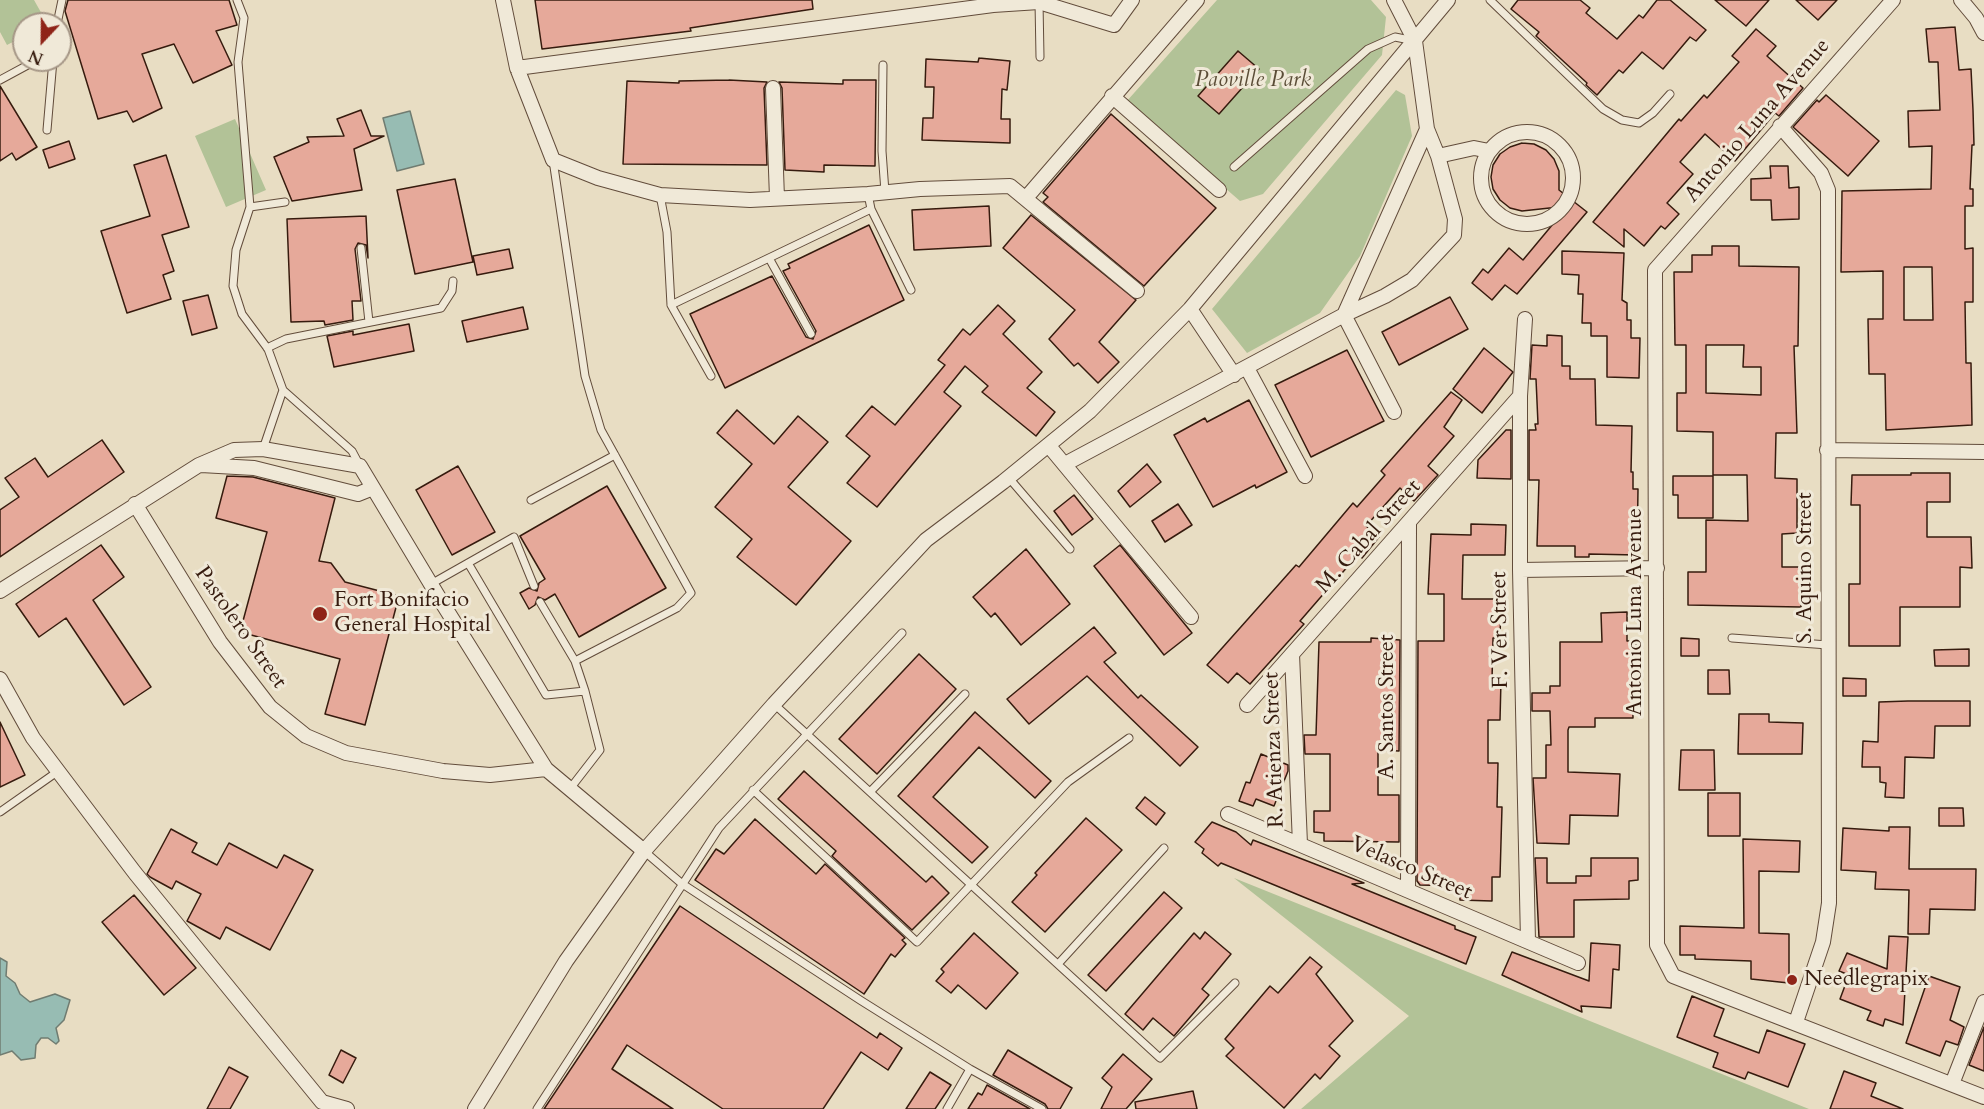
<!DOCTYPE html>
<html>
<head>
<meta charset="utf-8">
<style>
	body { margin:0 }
	#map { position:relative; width:1984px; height:1109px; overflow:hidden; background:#e8ddc3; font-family:Cardo,serif }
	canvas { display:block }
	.north { position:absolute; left:12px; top:12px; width:60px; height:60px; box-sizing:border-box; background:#f0e9d8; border:2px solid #a69787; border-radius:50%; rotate:202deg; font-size:16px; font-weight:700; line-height:24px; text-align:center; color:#361b0e }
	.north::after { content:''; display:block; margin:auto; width:21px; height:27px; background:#8f2418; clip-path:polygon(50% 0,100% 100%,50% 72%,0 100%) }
</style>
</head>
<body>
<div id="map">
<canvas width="1984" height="1109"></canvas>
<div class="north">N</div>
</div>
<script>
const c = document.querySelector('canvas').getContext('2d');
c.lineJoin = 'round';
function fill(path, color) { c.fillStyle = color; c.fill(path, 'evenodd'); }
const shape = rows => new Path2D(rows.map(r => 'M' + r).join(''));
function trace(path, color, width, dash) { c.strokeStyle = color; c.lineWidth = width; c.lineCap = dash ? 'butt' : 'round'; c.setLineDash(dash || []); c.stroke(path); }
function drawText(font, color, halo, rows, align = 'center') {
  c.font = font + ' Cardo,serif'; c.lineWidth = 6; c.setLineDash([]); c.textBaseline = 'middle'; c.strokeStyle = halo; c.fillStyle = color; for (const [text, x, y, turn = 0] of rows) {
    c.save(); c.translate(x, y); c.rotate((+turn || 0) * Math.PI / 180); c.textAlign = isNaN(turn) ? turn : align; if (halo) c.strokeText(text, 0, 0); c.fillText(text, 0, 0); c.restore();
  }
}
fill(shape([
	[0,0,34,0,47,23,24,24,24,36,7,45,0,32],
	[1217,0,1371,0,1386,17,1382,55,1263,194,1240,201,1126,102],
	[1396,90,1405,95,1412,136,1360,256,1320,313,1247,353,1212,309],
	[235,119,266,190,226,207,195,136],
	[1234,878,1784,1099,1809,1109,1301,1109,1409,1016]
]), '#b2c297');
const water = shape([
	[410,111,424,164,397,171,383,118,410,111],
	[0,958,7,962,6,976,15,983,20,994,30,1002,55,994,70,1000,64,1020,56,1028,59,1041,56,1044,48,1038,41,1038,36,1045,35,1058,21,1060,12,1051,0,1055,0,958]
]);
fill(water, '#97bcb3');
trace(water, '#707c71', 1.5);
const building = shape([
	[68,0,229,0,237,25,216,31,232,65,193,83,174,44,142,54,162,108,133,122,127,111,98,119,65,11,68,0],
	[535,0,812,0,813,9,690,28,691,31,542,49,535,0],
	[1518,0,1580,0,1590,8,1586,13,1617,39,1639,15,1643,18,1657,0,1670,0,1706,30,1696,41,1690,37,1663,69,1642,52,1623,73,1619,70,1597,95,1586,85,1587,83,1536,36,1539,32,1511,9,1518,0],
	[1715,0,1769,0,1746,26,1715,0],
	[1796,0,1837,0,1818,20,1796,0],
	[1955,27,1959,70,1971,69,1973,110,1974,145,1972,145,1970,189,1973,189,1973,206,1965,206,1965,249,1973,248,1973,302,1965,302,1966,363,1971,363,1972,425,1886,430,1885,374,1869,374,1868,319,1883,319,1883,271,1841,272,1842,191,1931,189,1932,146,1909,147,1908,111,1940,110,1938,62,1929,62,1926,29,1955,27],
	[1904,267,1932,267,1933,320,1904,320,1904,267],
	[1756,29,1776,46,1767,56,1803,88,1779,116,1775,113,1735,161,1705,134,1680,162,1693,174,1667,203,1679,214,1665,229,1661,226,1644,246,1624,229,1624,247,1593,222,1679,119,1681,121,1704,95,1707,98,1739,62,1732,56,1756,29],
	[1238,51,1259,69,1219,114,1198,96,1238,51],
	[979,58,1010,61,1007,90,1002,89,1001,119,1010,119,1010,143,922,140,923,118,933,118,934,87,925,87,926,59,978,62,979,58],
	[729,80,767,82,764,88,767,165,623,164,627,81,679,83,679,81,729,80],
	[843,80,876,80,875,166,824,165,824,172,785,170,782,88,779,82,843,84,843,80],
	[0,86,37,147,16,160,12,153,0,161,0,86],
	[1826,95,1879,141,1848,176,1793,127,1817,100,1819,102,1826,95],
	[361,110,371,136,384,136,354,149,362,190,292,201,274,157,309,142,307,137,344,136,337,119,361,110],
	[1111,114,1216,208,1144,286,1043,202,1048,197,1043,193,1111,114],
	[69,141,75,159,49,168,43,150,69,141],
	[1522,143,1534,144,1546,150,1554,159,1559,171,1559,190,1587,212,1517,294,1505,285,1492,300,1472,283,1483,269,1488,273,1509,248,1523,260,1568,206,1522,211,1510,208,1500,200,1493,189,1491,177,1493,165,1500,154,1510,147,1522,143],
	[166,155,189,227,162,235,174,271,163,275,171,299,127,313,101,231,150,216,134,165,166,155],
	[1770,166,1788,166,1789,188,1799,187,1799,219,1772,220,1771,200,1751,200,1751,179,1771,178,1770,166],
	[455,179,473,262,415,274,397,190,455,179],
	[989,206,991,246,914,250,912,210,989,206],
	[1031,215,1136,300,1099,342,1119,362,1098,383,1078,363,1074,366,1049,339,1075,310,1003,248,1031,215],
	[366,216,368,258,366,245,358,243,355,249,361,301,352,301,353,320,325,325,324,321,291,322,287,219,366,216],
	[869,225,904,300,725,388,690,314,772,276,806,337,813,339,816,331,783,271,790,268,788,264,869,225],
	[1712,246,1739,246,1739,266,1799,267,1798,346,1794,346,1797,433,1776,433,1775,478,1797,479,1797,533,1782,534,1782,567,1801,567,1801,607,1688,605,1688,572,1706,572,1706,520,1748,521,1747,475,1713,475,1713,432,1677,431,1677,393,1686,393,1686,345,1675,345,1674,272,1692,272,1692,255,1712,255,1712,246],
	[1706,345,1744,345,1743,367,1761,367,1761,395,1706,393,1706,345],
	[509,249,513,268,477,275,473,256,509,249],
	[1562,251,1624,253,1622,300,1627,303,1627,320,1631,320,1631,338,1640,338,1639,378,1607,377,1607,336,1591,336,1591,323,1582,323,1583,294,1578,294,1579,275,1562,274,1562,251],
	[208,295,217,328,192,335,183,301,208,295],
	[1450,297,1468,329,1399,365,1382,332,1450,297],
	[998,305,1015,321,1003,334,1042,372,1027,388,1055,412,1036,436,982,392,988,386,965,366,944,392,961,406,877,507,847,483,870,456,846,436,872,406,895,425,945,365,938,360,963,329,970,335,998,305],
	[523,307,528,329,467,342,462,321,523,307],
	[409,324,414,351,334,367,327,336,353,331,353,335,409,324],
	[1547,335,1562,336,1562,366,1570,366,1570,379,1595,379,1596,425,1632,426,1631,472,1633,472,1633,489,1638,489,1637,555,1589,554,1589,557,1575,557,1575,546,1537,546,1539,480,1529,480,1529,430,1536,430,1535,424,1538,424,1536,379,1530,379,1532,345,1547,346,1547,335],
	[1484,348,1513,372,1482,413,1453,389,1484,348],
	[1347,350,1384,421,1311,457,1275,385,1347,350],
	[1451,392,1462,400,1444,427,1454,436,1428,466,1438,475,1414,501,1400,488,1366,526,1379,537,1362,558,1358,555,1326,591,1300,621,1304,624,1250,684,1237,673,1228,683,1207,665,1296,565,1299,567,1353,503,1357,507,1385,475,1381,471,1451,392],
	[1249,400,1287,472,1256,488,1255,485,1213,507,1174,435,1205,418,1207,422,1249,400],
	[737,410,774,444,798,416,828,442,788,487,851,541,796,605,737,557,752,539,715,507,752,464,717,433,737,410],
	[1506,430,1511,430,1511,479,1477,478,1478,460,1506,430],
	[102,440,124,472,0,557,0,510,19,497,5,478,35,458,48,477,102,440],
	[1147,464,1161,482,1130,507,1118,491,1147,464],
	[458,466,495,532,452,555,416,490,458,466],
	[1911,473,1950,473,1950,502,1927,502,1927,537,1971,537,1972,568,1960,567,1960,607,1900,607,1900,646,1849,646,1849,584,1860,584,1860,505,1851,505,1852,475,1911,475,1911,473],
	[227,476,253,477,335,498,319,561,331,563,345,582,399,596,365,725,325,714,340,659,240,632,267,532,216,518,227,476],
	[1673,476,1713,476,1713,518,1678,518,1678,495,1673,495,1673,476],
	[607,486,666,588,579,637,555,594,545,600,538,597,535,605,529,609,520,593,529,588,537,591,539,583,545,579,520,536,607,486],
	[1074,495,1093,519,1072,535,1054,511,1074,495],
	[1178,504,1192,525,1165,542,1152,521,1178,504],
	[1471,524,1506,525,1505,555,1463,555,1462,599,1501,599,1500,638,1493,638,1492,680,1501,680,1500,720,1488,720,1488,763,1498,763,1497,807,1502,807,1500,877,1492,877,1492,901,1460,900,1460,886,1420,885,1417,881,1418,641,1444,641,1444,594,1428,594,1431,534,1471,535,1471,524],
	[101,545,124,577,93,600,151,687,124,705,66,618,39,637,16,604,101,545],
	[1120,545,1192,633,1164,655,1094,566,1120,545],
	[1026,549,1070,604,1021,645,995,613,991,617,973,597,1026,549],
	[1627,612,1627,641,1636,641,1636,662,1632,662,1633,718,1595,718,1595,727,1569,727,1568,730,1568,772,1620,774,1618,816,1570,815,1569,844,1537,843,1533,778,1546,778,1546,745,1551,745,1550,711,1532,711,1532,693,1550,693,1550,686,1560,686,1560,642,1602,642,1601,613,1627,612],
	[1094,627,1116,653,1104,662,1138,698,1141,695,1198,747,1180,766,1087,676,1029,724,1007,699,1094,627],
	[1371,638,1400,640,1399,751,1378,750,1378,795,1399,795,1399,842,1324,841,1324,833,1314,832,1314,811,1330,811,1330,754,1305,754,1304,735,1316,735,1319,642,1371,642,1371,638],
	[1681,638,1699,639,1699,656,1681,656,1681,638],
	[1969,649,1969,666,1935,666,1934,650,1969,649],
	[919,654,956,689,877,774,839,739,919,654],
	[1708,670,1729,670,1730,694,1708,694,1708,670],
	[1843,678,1866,679,1866,696,1843,696,1843,678],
	[1908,701,1970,701,1970,726,1935,726,1934,758,1905,757,1904,798,1885,797,1886,783,1880,782,1880,767,1862,767,1863,741,1878,742,1879,702,1908,701],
	[975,712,1051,781,1035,798,979,747,933,797,988,847,972,863,898,796,975,712],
	[1739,714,1769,714,1769,722,1803,723,1802,754,1738,754,1739,714],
	[0,722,25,775,0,787,0,722],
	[1681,750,1714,750,1715,790,1679,790,1681,750],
	[1261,754,1288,765,1288,771,1274,806,1256,799,1253,806,1239,801,1246,782,1250,783,1261,754],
	[804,771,926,882,932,876,949,893,912,930,832,856,836,851,778,799,804,771],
	[1708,793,1740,793,1740,836,1708,836,1708,793],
	[1145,797,1165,813,1156,825,1136,808,1145,797],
	[1939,808,1963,808,1964,826,1939,826,1939,808],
	[1086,818,1122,850,1045,932,1012,902,1037,875,1035,873,1086,818],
	[755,819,816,874,825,864,905,938,902,940,906,944,895,957,891,954,864,994,695,880,716,849,724,854,755,819],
	[1212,822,1236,832,1251,845,1253,840,1364,883,1352,884,1455,926,1455,929,1476,937,1466,964,1221,863,1218,866,1202,853,1204,849,1195,842,1212,822],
	[1889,827,1910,827,1909,869,1976,869,1975,910,1930,909,1929,934,1908,934,1909,890,1875,889,1876,872,1841,870,1843,828,1889,831,1889,827],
	[171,829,197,843,192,852,217,865,229,843,277,868,284,855,313,870,270,950,226,927,220,939,187,921,201,894,176,881,172,889,150,877,147,874,171,829],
	[1743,839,1800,841,1799,872,1759,871,1759,933,1789,934,1789,983,1751,979,1751,961,1695,959,1695,955,1680,955,1680,926,1744,928,1743,839],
	[1535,858,1547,858,1547,883,1576,883,1576,876,1591,876,1591,858,1638,858,1638,880,1629,881,1629,899,1574,900,1574,937,1539,937,1535,858],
	[1164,892,1182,908,1106,991,1088,975,1164,892],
	[134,895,196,968,164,995,102,922,134,895],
	[680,906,877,1038,880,1033,902,1048,888,1070,861,1052,823,1109,723,1109,627,1045,612,1069,673,1109,544,1109,680,906],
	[1205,932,1231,954,1202,989,1209,995,1174,1036,1153,1018,1143,1030,1125,1014,1194,933,1200,939,1205,932],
	[974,933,1018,973,986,1009,958,985,951,993,936,981,944,972,941,969,974,933],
	[1889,936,1908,937,1903,1025,1885,1019,1883,1026,1867,1020,1871,1011,1840,999,1849,975,1839,971,1847,953,1887,969,1889,936],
	[1591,943,1620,945,1619,970,1613,969,1611,1008,1581,1006,1582,1012,1502,975,1512,952,1589,981,1591,943],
	[1310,957,1322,967,1316,974,1353,1021,1329,1046,1340,1056,1320,1079,1315,1074,1284,1108,1226,1056,1234,1048,1225,1039,1270,986,1278,993,1310,957],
	[1929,976,1960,987,1950,1020,1964,1027,1958,1045,1946,1041,1940,1056,1906,1043,1929,976],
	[1692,996,1724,1009,1714,1036,1759,1053,1767,1030,1805,1044,1788,1087,1748,1072,1745,1079,1713,1067,1718,1053,1677,1037,1692,996],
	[1984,1027,1984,1071,1969,1065,1984,1027],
	[341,1050,356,1058,343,1083,329,1075,341,1050],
	[1008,1050,1072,1088,1060,1109,1048,1109,1045,1104,993,1075,1008,1050],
	[1123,1054,1152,1079,1126,1109,1101,1109,1112,1087,1102,1078,1123,1054],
	[229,1067,248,1077,230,1109,207,1109,229,1067],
	[1844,1071,1876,1083,1871,1096,1903,1109,1830,1109,1844,1071],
	[930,1072,951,1085,935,1109,906,1109,930,1072],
	[987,1085,1030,1109,968,1109,978,1093,982,1095,987,1085],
	[1193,1091,1197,1109,1136,1109,1135,1102,1193,1091]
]);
fill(building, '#e6a99a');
trace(building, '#361b0e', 1.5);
const service = shape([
	[237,0,244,18,238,62,250,207],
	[1490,0,1603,109,1622,120,1639,123,1653,113,1670,94],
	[1039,2,1040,57],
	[57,24,62,0],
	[883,65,882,151,885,192],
	[0,80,37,60],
	[47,130,53,60],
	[553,160,585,376,601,430,691,593,677,608,575,661],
	[1234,167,1368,49,1395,37,1415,41],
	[868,194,871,209,911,290],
	[660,195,667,232,671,305,711,376],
	[361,248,369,322],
	[769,258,811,334],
	[671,305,871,209],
	[267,348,286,339,441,308,452,291,453,281],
	[283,390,352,451,360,466],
	[263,449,283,390,268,349,242,314,233,286,236,250,250,207,285,202],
	[1009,478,1070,549],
	[531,500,615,455],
	[468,563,546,695,585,691],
	[431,584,514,537,534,586],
	[540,602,575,661,585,691,600,750,569,790],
	[1732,638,1828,645],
	[774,704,1160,1058,1235,983],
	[753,790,917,942,1068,782,1129,738],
	[870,792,965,694],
	[0,812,57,772],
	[644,851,681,883,860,1000,970,1069,1042,1109],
	[1059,963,1164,848],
	[537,1109,719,828,902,633],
	[947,1109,970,1069]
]);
const minor = shape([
	[503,0,517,68,553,160,598,178,660,195,750,200,868,194,920,189,1010,186,1137,291],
	[1893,0,1655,270,1657,945,1673,976,1984,1097],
	[1961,0,1976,18,1984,33],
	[517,68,993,5,1039,2,1114,25,1132,0],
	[773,88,777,198],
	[1112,96,1219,190],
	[1780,126,1821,173,1828,190,1829,903,1823,942,1796,1022],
	'1481 178a46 46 0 1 1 92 0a46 46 0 1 1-92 0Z',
	[1438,156,1474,148,1489,151],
	[1026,198,1197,0],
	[1190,309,1234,375],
	[1525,319,1520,396,1520,570,1528,941],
	[1247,368,1305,476],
	[1394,412,1344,315,1427,129],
	[1049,446,1191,617],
	[1827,450,1984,452],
	[1065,464,1344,315,1385,296,1412,280,1454,235,1455,219,1438,156,1427,129,1415,41,1394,0],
	[201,465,254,468,358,494,373,488],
	[135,504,220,642,270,707,306,736,346,753,443,771,490,775,546,769,644,851],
	[1520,570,1657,568],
	[0,591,199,465,234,450,263,449,360,466,441,601,546,769],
	[1292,654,1300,844],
	[0,679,33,738,135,873,322,1102,347,1109],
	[1247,705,1520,396],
	[1228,814,1578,963],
	[1408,890,1409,524],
	[1952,1084,1984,1002],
	[475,1109,566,961,644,851,774,704,926,540,1003,482,1090,411,1190,309,1448,0]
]);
trace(service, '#624c3b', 9);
trace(minor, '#624c3b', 16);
trace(service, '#f0e9d8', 7);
trace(minor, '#f0e9d8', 14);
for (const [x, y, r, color] of [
	[320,614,8,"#8f2418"],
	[1792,980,6,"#8f2418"]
]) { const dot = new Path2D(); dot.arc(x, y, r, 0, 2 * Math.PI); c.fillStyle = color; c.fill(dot); trace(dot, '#f0e9d8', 2); }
drawText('italic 22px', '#5b4d37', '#f0e9d8', [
	["Paoville Park",1253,81]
]);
drawText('22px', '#361b0e', '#f0e9d8', [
	["Antonio Luna Avenue",1758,121,-49],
	["M. Cabal Street",1369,537,-48],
	["S. Aquino Street",1806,568,-90],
	["Antonio Luna Avenue",1636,612,-90],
	["Pastolero Street",240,628,55],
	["F. Ver Street",1501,630,-91],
	["A. Santos Street",1388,707,-90],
	["R. Atienza Street",1275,750,-92],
	["Velasco Street",1411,869,23]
]);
drawText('22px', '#361b0e', '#f0e9d8', [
	["Fort Bonifacio",334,601],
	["General Hospital",334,626],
	["Needlegrapix",1804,980]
], 'left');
</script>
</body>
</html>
